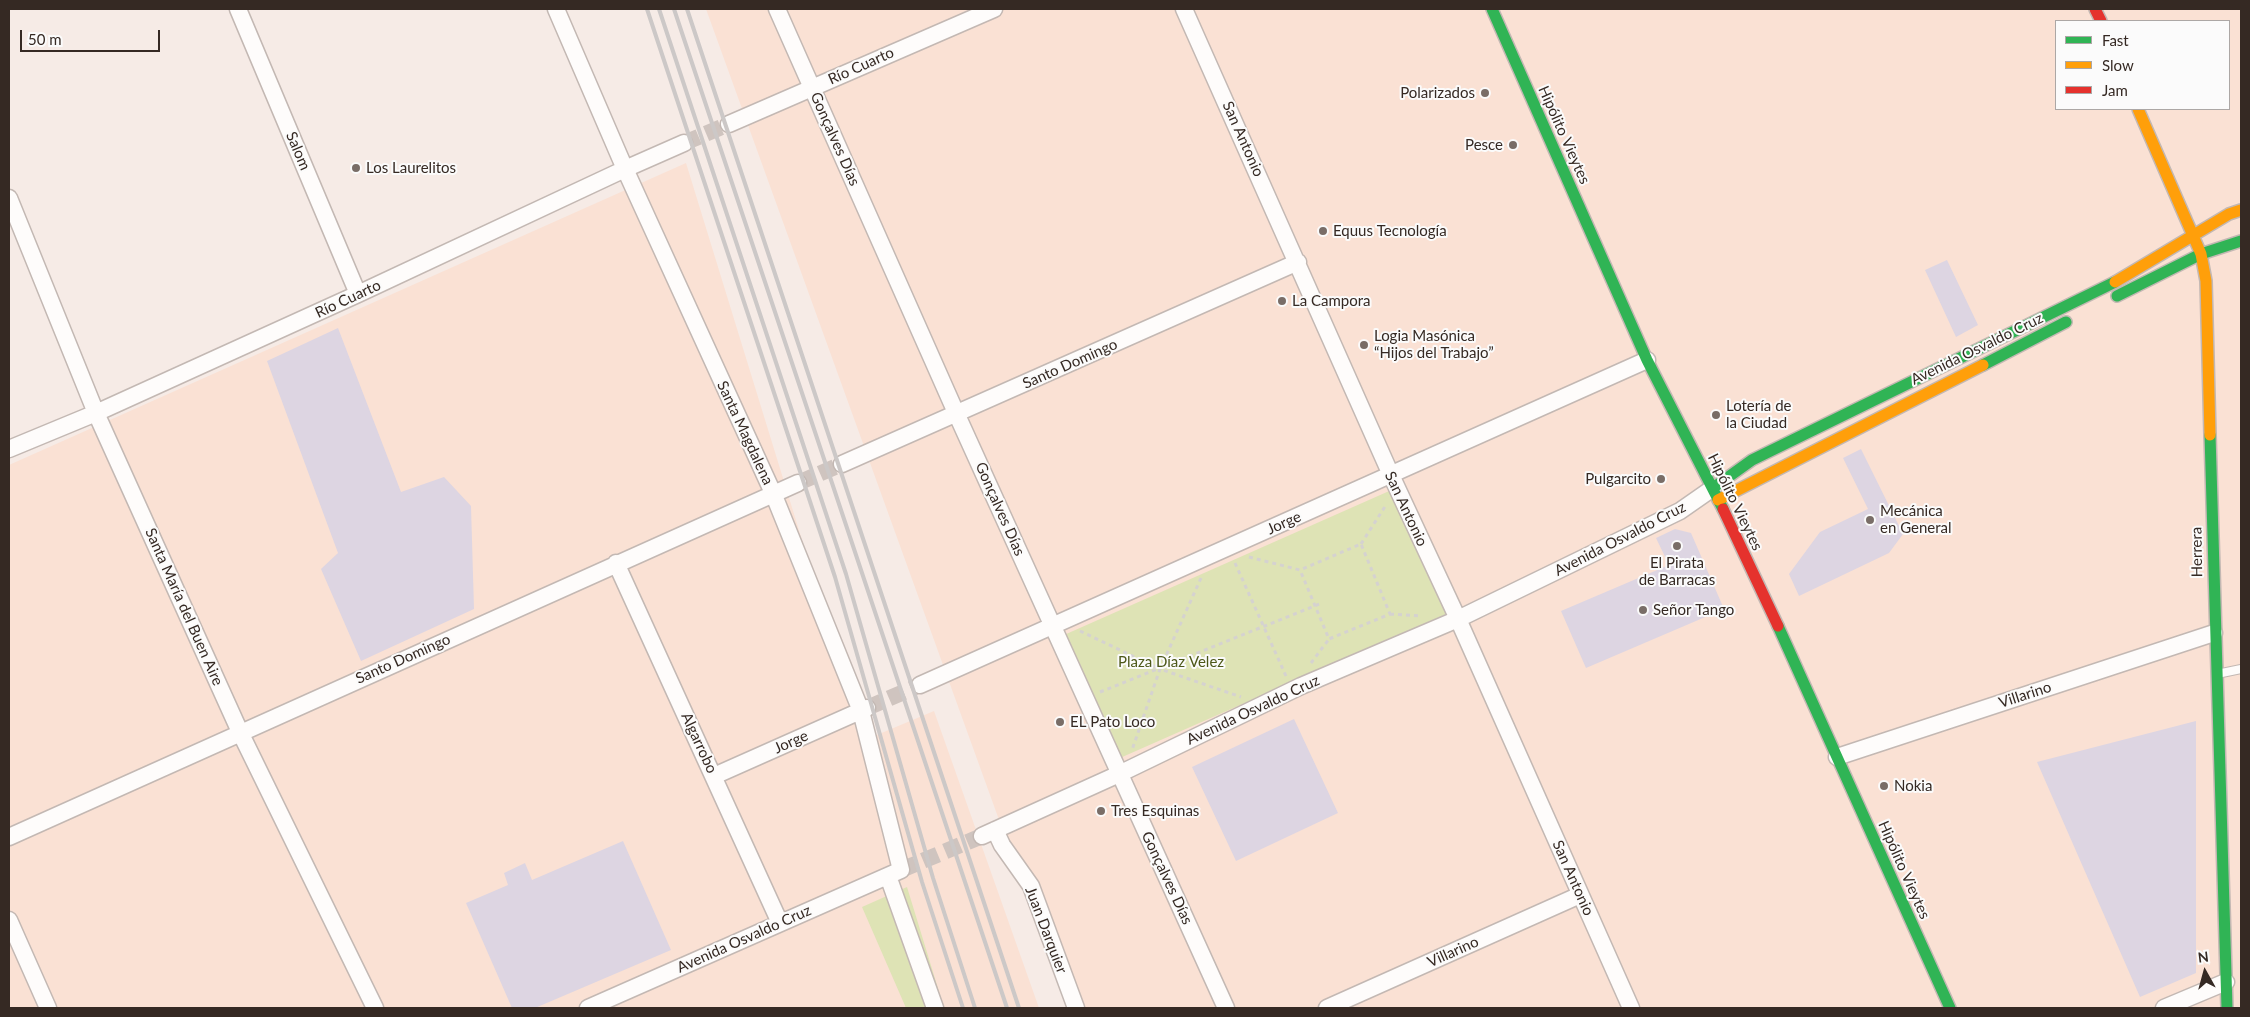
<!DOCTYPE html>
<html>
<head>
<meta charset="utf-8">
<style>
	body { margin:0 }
	#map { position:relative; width:2250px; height:1017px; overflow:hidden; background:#f6ebe6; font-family:Lato,sans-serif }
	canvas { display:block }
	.frame { position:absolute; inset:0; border:10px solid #352923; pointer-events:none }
	.legend { position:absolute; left:2055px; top:20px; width:175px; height:90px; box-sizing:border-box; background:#fbfbfb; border:1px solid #aca7a5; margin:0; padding:6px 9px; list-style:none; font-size:15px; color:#352923 }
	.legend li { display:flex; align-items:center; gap:10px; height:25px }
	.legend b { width:25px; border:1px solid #aca7a5 }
	.north { position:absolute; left:2180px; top:947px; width:50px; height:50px; -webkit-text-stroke:4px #fbfbfb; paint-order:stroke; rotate:353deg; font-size:14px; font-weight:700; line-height:20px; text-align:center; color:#352923 }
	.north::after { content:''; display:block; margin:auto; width:18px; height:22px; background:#352923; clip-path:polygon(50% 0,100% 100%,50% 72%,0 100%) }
	.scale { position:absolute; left:20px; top:30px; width:140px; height:22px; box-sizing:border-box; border:2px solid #352923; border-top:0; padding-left:6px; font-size:15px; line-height:18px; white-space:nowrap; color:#352923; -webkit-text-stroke:4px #fbfbfb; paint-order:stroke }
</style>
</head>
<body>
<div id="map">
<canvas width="2250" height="1017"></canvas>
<div class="frame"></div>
<ul class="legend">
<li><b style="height:6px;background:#30b455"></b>Fast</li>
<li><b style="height:6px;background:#ff9f0a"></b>Slow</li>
<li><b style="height:6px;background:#e5322d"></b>Jam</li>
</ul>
<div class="north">N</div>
<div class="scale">50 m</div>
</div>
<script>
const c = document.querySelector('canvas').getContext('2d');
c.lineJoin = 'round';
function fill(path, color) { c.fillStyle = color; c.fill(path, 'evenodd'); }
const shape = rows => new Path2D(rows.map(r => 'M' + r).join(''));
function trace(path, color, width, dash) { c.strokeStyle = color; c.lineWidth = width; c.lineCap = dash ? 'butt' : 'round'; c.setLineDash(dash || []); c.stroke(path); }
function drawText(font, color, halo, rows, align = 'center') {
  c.font = font + ' Lato,sans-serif'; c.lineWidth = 4; c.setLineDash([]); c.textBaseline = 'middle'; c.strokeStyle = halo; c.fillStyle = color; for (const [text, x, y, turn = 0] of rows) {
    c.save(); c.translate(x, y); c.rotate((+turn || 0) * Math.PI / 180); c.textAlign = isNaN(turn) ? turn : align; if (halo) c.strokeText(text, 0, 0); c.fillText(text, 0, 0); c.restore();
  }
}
fill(shape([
	[706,9,2241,9,2241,1008,1067,1008],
	[2056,21,2229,21,2229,109,2056,109],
	[686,163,898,852,872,737,934,711,1039,1008,9,1008,9,465]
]), '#fae1d4');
fill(shape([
	[1396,488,1451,612,1120,758,1064,635],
	[907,887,944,1008,906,1008,862,907]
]), '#dee3b5');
fill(shape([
	[1947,260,1978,325,1956,337,1925,270],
	[338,328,401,492,444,477,471,506,474,609,361,661,321,569,338,553,267,361],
	[1861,449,1903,534,1889,553,1799,596,1789,574,1820,532,1868,509,1843,458],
	[1675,529,1691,533,1724,609,1586,668,1561,611,1669,565,1656,538],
	[1294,719,1338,813,1236,861,1192,767],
	[2196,721,2196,973,2140,997,2037,762],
	[623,841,671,950,535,1008,512,1008,466,903,508,885,504,873,525,863,532,880]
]), '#ddd5e2');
trace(shape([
	[684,143,729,124],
	[798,483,842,464],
	[867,708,920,685],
	[901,870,982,836]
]), '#cfc4bf', 16, [16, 8]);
const lane = shape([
	[2217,674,2241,669]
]);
const street = shape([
	[238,9,358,294],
	[556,9,625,169,773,493,861,711,901,870,588,1008],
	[777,9,957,415,1226,1008],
	[1184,9,1391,475,1458,619,1631,1008],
	[729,124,994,9],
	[9,198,96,413,240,732,375,1008],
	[9,449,96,413,358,294,625,169,684,143],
	[842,464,1298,262],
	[616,563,780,923],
	[920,685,1647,360],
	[1837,757,2214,633],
	[714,776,867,708],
	[995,830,1002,845,1031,886,1076,1008],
	[982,836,1119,774,1301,686,1458,619,1680,511,1713,488],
	[9,837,798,483],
	[888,876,935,1008],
	[9,920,48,1008],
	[1327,1008,1580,895],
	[2164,1008,2226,982]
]);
const fast = shape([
	[1492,9,1647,360,1723,509],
	[2117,296,2201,254,2241,241],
	[1983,365,2066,322],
	[2210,435,2227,1008],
	[1713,488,1752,460,2115,282],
	[1778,626,1950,1008]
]);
const slow = shape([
	[2138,109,2201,254,2206,281,2210,435],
	[2115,282,2229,214,2241,210],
	[1718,500,1983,365]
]);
const jam = shape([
	[2095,9,2101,21],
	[1723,509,1778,626]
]);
trace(lane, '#c3b8b3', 10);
trace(street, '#c3b8b3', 19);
trace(fast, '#c3b8b3', 14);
trace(slow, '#c3b8b3', 14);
trace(jam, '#c3b8b3', 14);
trace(shape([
	[1361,544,1386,505],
	[1249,557,1300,570,1361,544,1390,614,1329,639,1300,570],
	[1235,563,1286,676],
	[1201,578,1160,669,1241,697],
	[1390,614,1420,616],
	[1080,631,1160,669,1132,750],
	[1311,663,1329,639],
	[1100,692,1322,603]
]), '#d5d2d0', 3, [4, 4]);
trace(lane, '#fefcfb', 8);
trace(street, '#fefcfb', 16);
trace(fast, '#30b455', 11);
trace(slow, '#ff9f0a', 11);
trace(jam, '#e5322d', 11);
trace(shape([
	[647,9,835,577,922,882,963,1008],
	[659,9,846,574,933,878,975,1008],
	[674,9,1007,1008],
	[687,9,1019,1008]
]), '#ccc8c7', 4);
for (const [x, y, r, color] of [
	[1485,93,5,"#796d67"],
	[1513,145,5,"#796d67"],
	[356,168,5,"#796d67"],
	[1323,231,5,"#796d67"],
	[1282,301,5,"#796d67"],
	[1364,345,5,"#796d67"],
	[1716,415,5,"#796d67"],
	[1661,479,5,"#796d67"],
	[1870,520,5,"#796d67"],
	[1677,546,5,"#796d67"],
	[1643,610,5,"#796d67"],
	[1060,722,5,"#796d67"],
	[1884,786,5,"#796d67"],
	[1101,811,5,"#796d67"]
]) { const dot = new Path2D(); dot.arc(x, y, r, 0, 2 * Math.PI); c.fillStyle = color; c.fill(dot); trace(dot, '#fbfbfb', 2); }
drawText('15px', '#352923', '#fbfbfb', [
	["Río Cuarto",861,66,-24],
	["Hipólito Vieytes",1564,135,66],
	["Gonçalves Días",835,139,66],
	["San Antonio",1243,139,66],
	["Salom",298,151,67],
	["Río Cuarto",348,299,-25],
	["Avenida Osvaldo Cruz",1977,349,-26],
	["Santo Domingo",1070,364,-24],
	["Santa Magdalena",745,433,65],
	["Hipólito Vieytes",1735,502,64],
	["Gonçalves Días",1000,509,66],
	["San Antonio",1406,509,65],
	["Jorge",1284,523,-24],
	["Avenida Osvaldo Cruz",1620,539,-27],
	["Herrera",2197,552,-91],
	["Santa María del Buen Aire",184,607,66],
	["Santo Domingo",403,659,-24],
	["Villarino",2025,695,-18],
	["Avenida Osvaldo Cruz",1253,710,-25],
	["Jorge",791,742,-24],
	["Algarrobo",699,743,65],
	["Hipólito Vieytes",1904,870,66],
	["Gonçalves Días",1167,878,65],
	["San Antonio",1573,878,66],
	["Juan Darquier",1046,930,69],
	["Avenida Osvaldo Cruz",744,939,-24],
	["Villarino",1453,952,-24]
]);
drawText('15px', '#352923', '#fbfbfb', [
	["Polarizados",1475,93,"right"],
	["Pesce",1503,145,"right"],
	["Los Laurelitos",366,168],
	["Equus Tecnología",1333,231],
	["La Campora",1292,301],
	["Logia Masónica",1374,336],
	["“Hijos del Trabajo”",1374,353],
	["Lotería de",1726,406],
	["la Ciudad",1726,423],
	["Pulgarcito",1651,479,"right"],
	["Mecánica",1880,511],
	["en General",1880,528],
	["El Pirata",1677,563,"center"],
	["de Barracas",1677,580,"center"],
	["Señor Tango",1653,610],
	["EL Pato Loco",1070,722],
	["Nokia",1894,786],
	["Tres Esquinas",1111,811]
], 'left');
drawText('15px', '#4d5819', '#fbfbfb', [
	["Plaza Díaz Velez",1171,662]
]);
</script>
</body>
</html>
